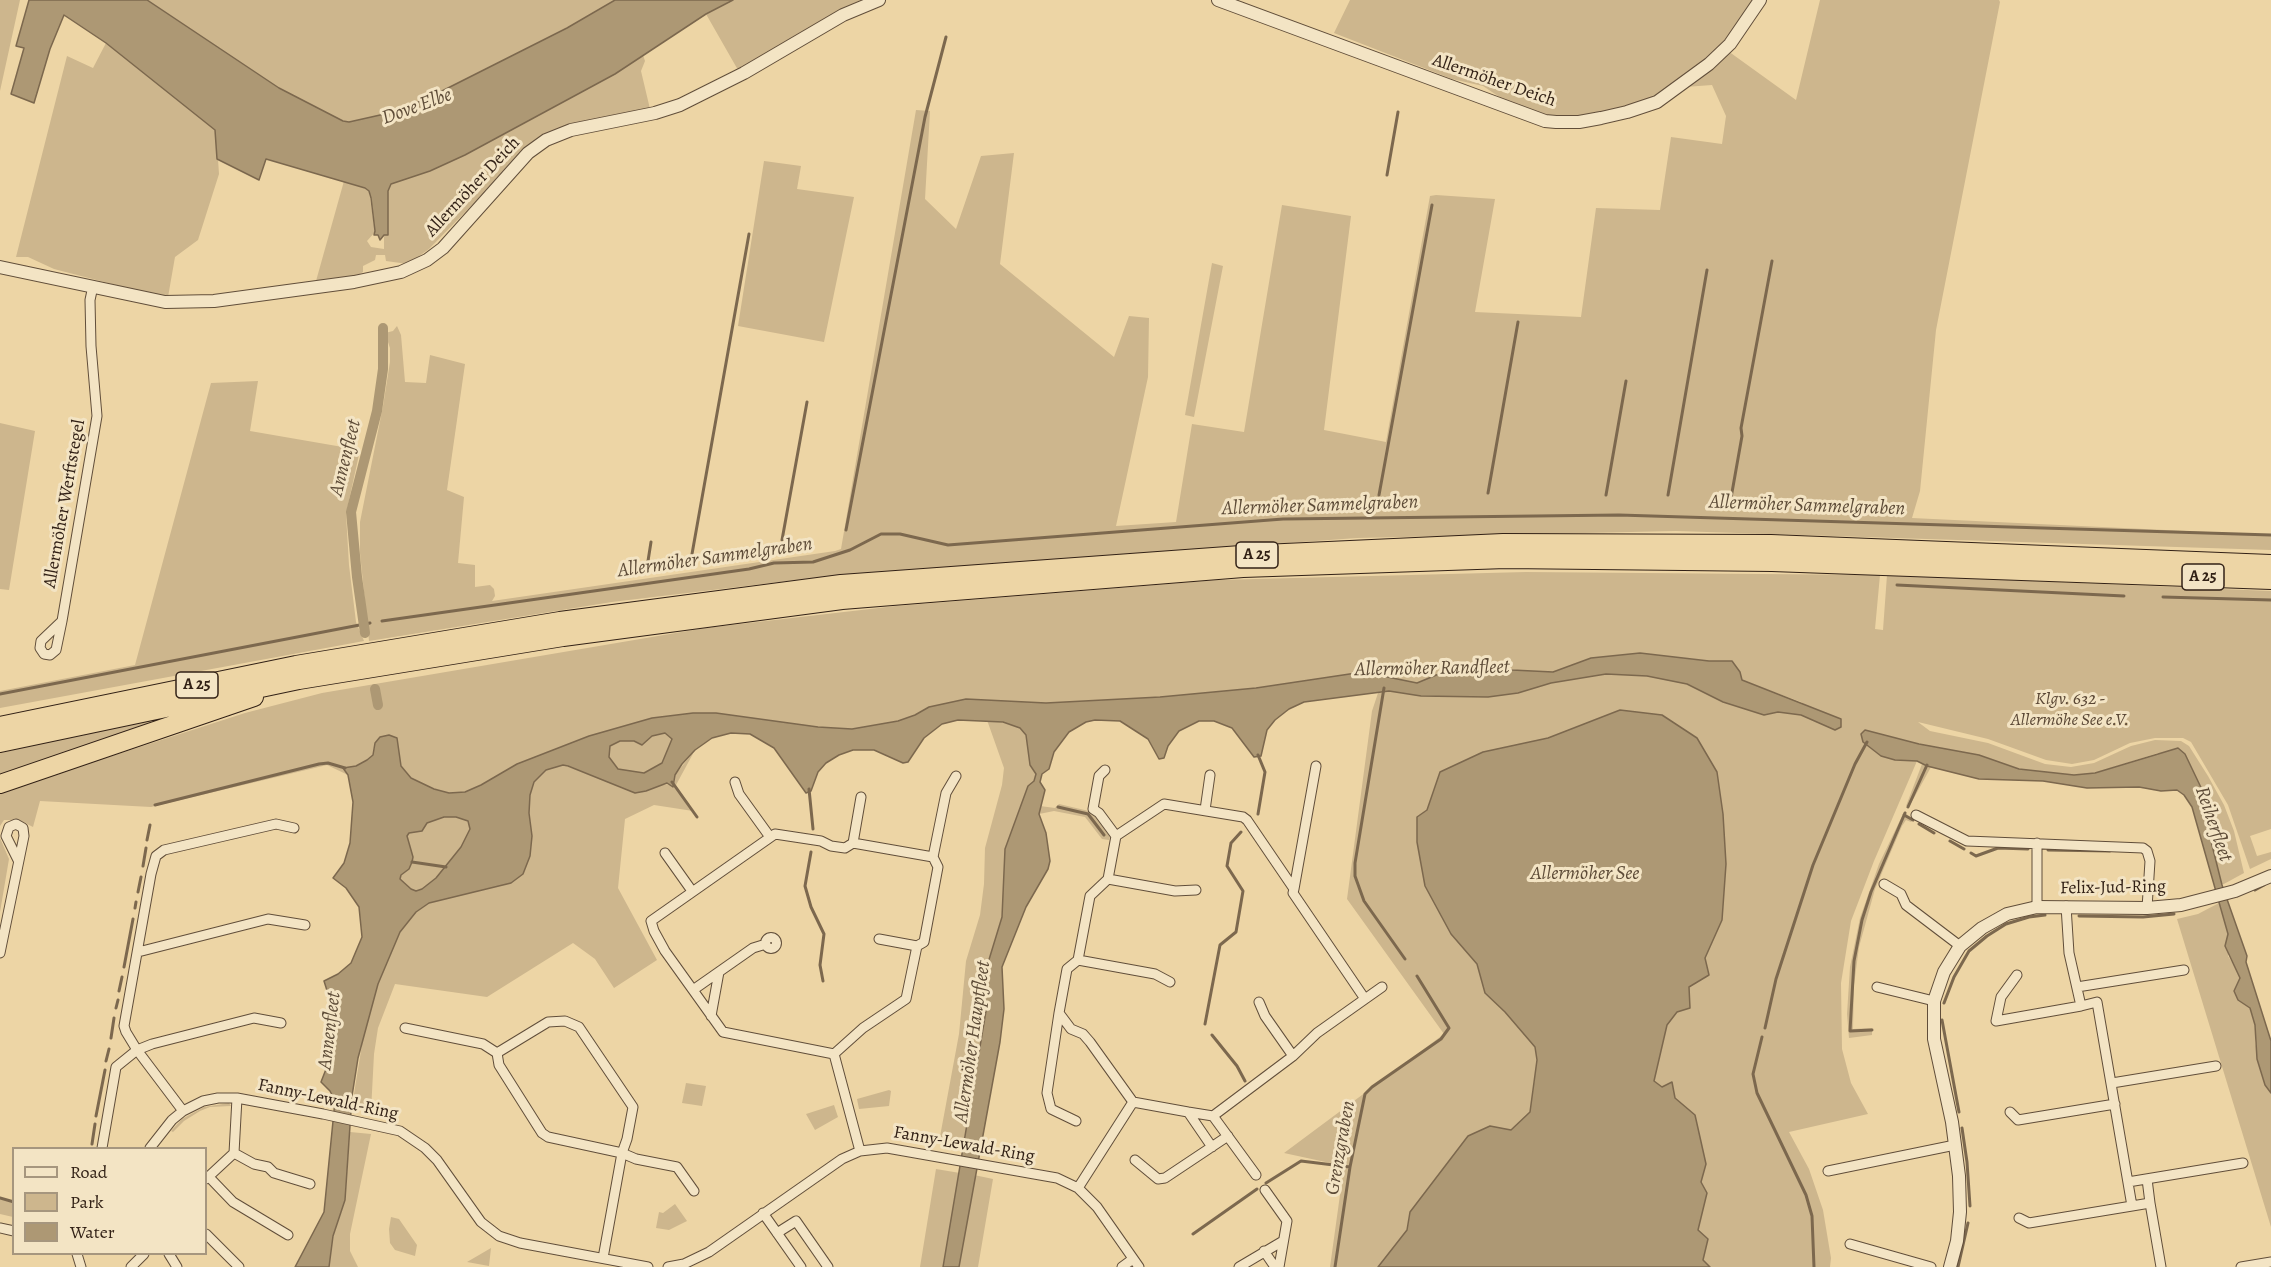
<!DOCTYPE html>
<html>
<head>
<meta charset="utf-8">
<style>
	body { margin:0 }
	#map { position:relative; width:2271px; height:1267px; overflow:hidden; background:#edd5a5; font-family:Alegreya,serif }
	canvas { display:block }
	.legend { position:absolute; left:12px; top:1147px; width:195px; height:108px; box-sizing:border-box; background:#f3e4c4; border:2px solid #a6967e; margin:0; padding:8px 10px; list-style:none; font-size:18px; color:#322116 }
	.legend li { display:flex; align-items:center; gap:12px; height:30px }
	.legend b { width:30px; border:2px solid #a6967e }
</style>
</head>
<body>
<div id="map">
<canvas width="2271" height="1267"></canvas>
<ul class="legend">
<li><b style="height:8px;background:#f3e4c4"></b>Road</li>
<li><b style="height:16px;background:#cdb68d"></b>Park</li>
<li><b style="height:16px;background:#ad9874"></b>Water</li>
</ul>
</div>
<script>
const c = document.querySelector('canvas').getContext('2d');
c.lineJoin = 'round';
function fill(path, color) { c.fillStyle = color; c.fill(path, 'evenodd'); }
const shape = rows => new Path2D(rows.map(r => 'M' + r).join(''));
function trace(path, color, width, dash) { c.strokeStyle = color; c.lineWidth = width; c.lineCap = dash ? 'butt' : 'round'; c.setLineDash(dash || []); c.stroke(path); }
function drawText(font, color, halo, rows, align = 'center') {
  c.font = font + ' Alegreya,serif'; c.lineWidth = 6; c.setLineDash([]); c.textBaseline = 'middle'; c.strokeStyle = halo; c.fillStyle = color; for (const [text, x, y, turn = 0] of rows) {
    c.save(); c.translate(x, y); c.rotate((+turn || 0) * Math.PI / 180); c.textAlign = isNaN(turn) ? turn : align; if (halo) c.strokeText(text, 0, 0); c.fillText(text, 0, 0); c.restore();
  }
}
fill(shape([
	[0,0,20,0,0,91],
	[147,0,615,0,567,28,436,94,398,111,349,122,343,121,279,88],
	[733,0,862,0,790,39,738,70,706,14],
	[1350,0,1755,0,1727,41,1706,61,1655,98,1625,108,1572,118,1546,116,1504,100,1483,86,1452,79,1334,33],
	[1820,0,1999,0,2000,2,1936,330,1920,491,1912,518,2271,535,2271,550,1676,531,1357,538,830,576,612,602,369,641,360,553,360,522,383,406,390,362,390,348,385,333,393,331,397,326,401,335,405,382,426,383,430,355,465,364,447,490,464,497,458,563,475,565,475,587,490,585,494,589,495,596,492,601,835,551,841,549,916,110,930,111,925,199,956,229,981,156,1014,153,1000,264,1114,357,1129,316,1149,318,1148,377,1116,526,1176,522,1192,424,1244,432,1282,205,1351,216,1324,430,1386,442,1430,196,1436,195,1495,199,1475,312,1581,317,1596,208,1660,210,1671,137,1722,144,1726,116,1712,85,1685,87,1728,51,1796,100],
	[106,43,216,130,219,174,198,240,175,257,168,297,131,289,54,269,28,257,16,257,67,56,93,68],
	[643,55,645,61,641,71,650,109,527,149,429,249,408,264,386,261,385,255,376,255,375,260,363,266,363,272,358,275,316,281,344,181,360,185,369,191,375,232,367,241,371,247,384,249,384,235,388,235,388,191,391,184,430,171,465,155,615,74],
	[764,161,801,166,797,189,854,197,824,342,738,326],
	[1212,263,1223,266,1194,417,1185,415],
	[258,381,250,431,360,450,346,514,349,565,356,622,364,641,0,708,0,691,135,665,211,383],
	[0,423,35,431,9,590,0,589],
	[1526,572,1880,575,1875,629,1883,630,1887,575,2271,591,2271,829,2250,836,2257,856,2271,852,2271,859,2250,869,2228,805,2191,742,2183,738,2155,738,2130,743,2094,760,2072,764,2046,760,1988,739,1918,722,1930,731,1988,743,2045,764,2071,767,2094,763,2131,746,2155,740,2181,741,2189,746,2208,776,2224,805,2234,831,2244,873,2222,885,2210,837,2206,798,2185,754,2158,753,2095,773,2074,775,2019,769,1979,755,1919,744,1865,730,1863,742,1881,756,1895,760,1917,761,1874,861,1851,921,1841,983,1842,1049,1851,1083,1868,1114,1789,1132,1809,1169,1823,1210,1831,1258,1830,1267,1710,1267,1703,1260,1707,1239,1698,1230,1707,1193,1701,1182,1706,1164,1695,1115,1654,1081,1667,1025,1677,1012,1689,987,1709,975,1705,958,1722,920,1726,864,1723,814,1620,710,1548,738,1483,752,1440,772,1427,810,1417,817,1417,842,1451,934,1477,964,1485,993,1505,1012,1535,1047,1537,1060,1530,1112,1511,1130,1490,1126,1410,1212,1407,1230,1378,1267,1330,1267,1344,1166,1284,1153,1444,1034,1347,899,1372,711,1378,693,1389,691,1421,696,1488,697,1518,693,1551,683,1606,674,1647,676,1687,684,1723,702,1764,715,1778,712,1801,715,1835,730,1801,702,1741,680,1740,672,1732,661,1709,661,1640,653,1591,658,1553,672,1512,670,1478,664,1446,671,1417,683,1363,672,1256,688,1160,697,1046,703,966,699,929,707,915,715,898,721,852,729,818,727,716,713,693,713,652,718,589,736,517,764,481,785,465,792,449,793,434,789,411,778,401,766,397,738,389,735,380,737,375,743,373,755,367,760,356,766,343,768,348,775,327,765,151,807,40,801,33,827,19,820,4,820,0,826,0,792,245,713,322,693,705,628,896,606,1217,580],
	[209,705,0,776,0,753],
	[987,720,1013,724,1020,728,1026,735,1036,774,1034,781,1028,786,1025,794,1004,889,1002,917,984,976,986,1011,965,1148,939,1142,959,1034,966,961,980,915,984,884,985,848,1002,785,1004,768],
	[665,733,672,739,662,763,643,773,618,769,609,757,610,746,619,741,634,741,642,745,652,736],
	[695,750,676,785,693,811,654,805,625,819,618,888,657,960,614,988,595,959,573,943,487,997,395,984,378,1028,374,1054,371,1111,352,1106,365,1026,378,984,400,932,416,912,429,903,511,883,523,874,530,856,532,836,529,813,530,795,534,782,539,775,546,770,563,765,599,777,621,788,646,791,658,786,674,783,675,775],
	[1922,764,1931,767,1909,807,1906,806],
	[1059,804,1093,812,1110,837,1109,840,1102,839,1085,817,1054,811,1039,814,1040,806,1055,808],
	[1904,812,1914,820,1911,822,1906,820,1902,826,1875,889,1859,947,1854,985,1853,1029,1872,1028,1872,1035,1849,1038,1847,1014,1850,967,1860,918,1879,864],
	[444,817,456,817,468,821,470,829,461,847,436,878,422,889,416,891,411,889,400,879,401,875,409,869,407,836,409,833,422,831,427,823],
	[0,838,9,859,0,912],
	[2219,903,2228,934,2228,956,2236,968,2240,978,2238,1000,2250,1008,2255,1025,2255,1042,2265,1085,2271,1093,2271,1227,2177,919,2198,914],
	[686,1083,706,1086,702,1106,682,1103],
	[889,1090,891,1091,889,1106,859,1109,857,1099],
	[229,1103,231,1106,210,1107,200,1111,184,1121,173,1132,171,1131,182,1119,204,1107],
	[834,1105,838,1117,815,1130,806,1114],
	[350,1132,371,1134,350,1234,350,1251,358,1267,329,1267,333,1236,345,1200],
	[936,1169,960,1173,943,1267,920,1267],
	[974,1175,993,1179,978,1267,959,1267],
	[0,1198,13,1202,13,1217,0,1214],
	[675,1204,687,1221,669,1230,656,1228,659,1212,663,1213],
	[391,1217,399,1219,417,1245,415,1256,395,1250,390,1243,389,1229],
	[491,1248,489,1266,467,1262]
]), '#cdb68d');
const water = shape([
	[29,0,147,0,279,88,343,121,349,122,398,111,436,94,567,28,615,0,733,0,706,14,615,74,465,155,430,171,391,184,388,191,388,235,384,235,380,240,378,235,374,235,375,231,371,198,369,191,365,188,266,159,259,180,217,159,215,130,106,43,64,15,50,49,34,103,11,94,24,48,16,46,29,0],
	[1640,653,1709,661,1732,661,1740,672,1742,680,1841,719,1841,727,1835,730,1801,715,1778,712,1764,715,1723,702,1687,684,1647,676,1606,674,1551,683,1518,693,1488,697,1421,696,1389,691,1304,702,1289,709,1275,720,1267,730,1261,756,1254,757,1232,728,1214,721,1199,721,1179,731,1168,746,1164,758,1159,759,1148,739,1120,721,1095,720,1086,722,1069,732,1054,752,1049,769,1042,774,1040,782,1045,790,1039,814,1046,833,1050,861,1048,869,1026,907,1002,967,1004,1009,1000,1042,959,1267,943,1267,986,1011,984,976,1002,917,1005,849,1028,786,1034,781,1036,774,1030,765,1026,735,1020,728,1003,722,958,720,942,724,924,738,908,762,903,763,874,750,853,750,839,755,826,763,818,772,811,791,806,793,774,748,750,734,731,733,712,738,695,750,682,764,675,775,673,787,667,783,646,791,635,793,568,766,563,765,546,770,534,782,530,795,529,813,532,836,530,856,523,874,511,883,429,903,416,912,400,932,378,984,358,1058,352,1096,345,1200,333,1236,329,1267,295,1267,324,1212,335,1101,330,1091,321,1082,335,1046,335,1016,324,981,338,974,351,963,362,937,359,907,346,888,333,878,344,863,350,843,353,802,348,775,343,768,356,766,367,760,373,755,375,743,380,737,389,735,397,738,401,766,411,778,434,789,449,793,465,792,481,785,517,764,589,736,652,718,693,713,716,713,818,727,852,729,898,721,915,715,929,707,966,699,1046,703,1160,697,1256,688,1363,672,1417,683,1446,671,1478,664,1512,670,1553,672,1591,658,1640,653],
	[665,733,672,739,662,763,644,773,618,769,609,757,610,746,620,741,634,741,642,745,652,736,665,733],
	[444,817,456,817,468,821,470,829,461,847,436,878,422,889,416,891,411,889,400,879,401,875,409,869,412,862,413,857,407,836,409,833,422,831,427,823,444,817],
	[1620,710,1662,715,1697,738,1717,772,1723,814,1726,864,1722,920,1705,958,1709,975,1689,987,1690,1008,1677,1012,1667,1025,1654,1081,1662,1087,1672,1082,1675,1098,1695,1115,1706,1164,1701,1182,1707,1193,1698,1230,1708,1239,1703,1260,1710,1267,1378,1267,1407,1230,1410,1212,1468,1136,1490,1126,1511,1130,1530,1112,1537,1060,1535,1047,1505,1012,1485,993,1477,964,1451,934,1425,886,1417,842,1417,817,1427,810,1440,772,1483,752,1548,738,1620,710],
	[1865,730,1919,744,1979,755,2019,769,2074,775,2095,773,2178,748,2185,754,2206,798,2210,837,2222,885,2247,956,2246,962,2271,1041,2271,1093,2265,1085,2257,1059,2255,1025,2250,1008,2238,1000,2234,991,2240,978,2225,946,2228,934,2192,807,2184,795,2177,790,2161,791,2139,787,2087,788,2043,781,1979,779,1927,766,1917,761,1895,760,1881,756,1863,742,1861,734,1865,730]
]);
fill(water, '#ad9874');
trace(water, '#7c684e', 1.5);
trace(shape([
	[1387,175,1398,112],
	[1488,493,1518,322],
	[1379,495,1432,205],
	[1606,495,1626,381],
	[1668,495,1707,270],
	[1731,498,1742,436,1741,428,1772,261],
	[846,530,925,117,946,37],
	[782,540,807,402],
	[692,554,749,234],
	[648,561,651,542],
	[1897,585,2124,596],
	[2163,597,2271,600],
	[382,621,749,569,774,563,813,562,850,550,881,534,900,534,948,545,1283,519,1619,515,2271,535],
	[1384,688,1355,863,1355,876,1364,901,1405,959],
	[0,694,370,623],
	[672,782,697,817],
	[809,789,813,829],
	[155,805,319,764,328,763,345,768],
	[1058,807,1088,814,1104,835],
	[1908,807,1927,765],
	[1258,814,1265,772,1258,755],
	[1904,815,1913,820],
	[1919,824,1934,833],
	[147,840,150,825],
	[1950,841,1964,849],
	[2048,850,2110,851],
	[811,852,805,886,811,907,824,934,820,965,823,981],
	[1971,853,1976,856,1998,848,2028,849],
	[412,862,446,867],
	[143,866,146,848],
	[2255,890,2264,885],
	[138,892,141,877],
	[135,908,136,902],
	[2079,916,2143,917,2174,914],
	[124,967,133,919],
	[119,991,122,977],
	[1944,1003,1954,977,1969,951,1987,936,2006,924,2029,917,2045,915],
	[116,1008,118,1000],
	[1942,1020,1959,1112],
	[1205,1024,1220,945,1236,932,1243,891,1227,866,1231,843,1241,832],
	[1765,1028,1776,979,1813,865,1855,764,1867,742],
	[1872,1030,1850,1031,1854,961,1862,920,1871,892,1905,813],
	[1212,1035,1237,1066,1245,1081],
	[1762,1037,1753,1074,1757,1093,1806,1195,1812,1216,1814,1267],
	[111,1038,114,1018],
	[106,1061,109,1049],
	[96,1116,105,1070],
	[1962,1128,1967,1162,1970,1206],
	[92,1144,95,1124],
	[1266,1183,1301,1161,1350,1167],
	[0,1198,14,1202],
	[1193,1234,1257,1189],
	[1335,1267,1350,1167,1365,1094,1372,1087,1441,1039,1449,1028,1417,976],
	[1958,1267,1968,1223]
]), '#7c684e', 3);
trace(shape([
	[365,633,357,577,351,512,377,411,383,369,383,328],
	[375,689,378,705]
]), '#ad9874', 10);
const minor = shape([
	[62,621,56,650,50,655,44,654,40,648,41,641,62,621,97,416,91,346,90,300,93,286],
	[1105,770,1099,776,1093,809,1099,813,1116,836],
	[735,782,739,794,770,837],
	[1205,810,1210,775],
	[1916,815,1967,841,2143,848,2147,851,2150,861,2147,908],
	[853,843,861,797],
	[665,853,692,891],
	[933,857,946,793,956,776],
	[1108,879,1175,891,1196,890],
	[1884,884,1901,894,1906,905,1960,946],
	[1294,889,1316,766],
	[2066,906,2069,953,2081,1006,2097,1002,2132,1206,2150,1203,2161,1267],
	[2037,907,2037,843],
	'765.5 943a5.5 5.5 0 1 1 11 0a5.5 5.5 0 1 1-11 0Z',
	[879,939,917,946],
	[138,952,268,919,305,925],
	[0,953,24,836,23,828,16,824,9,827,6,836,18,860],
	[1078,960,1155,974,1170,982],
	[2017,975,2001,997,1996,1021,2081,1006],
	[1877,987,1934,1001],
	[2077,987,2184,970],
	[693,990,753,948,766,944],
	[1365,999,1382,987],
	[1259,1002,1265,1016,1293,1056],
	[1059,1013,1047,1093,1051,1109,1076,1121],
	[711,1016,719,972],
	[405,1028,483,1044,497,1053,499,1065,542,1133,548,1137,622,1153,603,1258],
	[497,1053,548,1022,565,1021,579,1027,633,1107,627,1139,622,1153,636,1159,677,1167,694,1191],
	[834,1054,863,1028,906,999,917,946,924,942,938,867,933,857,853,843,845,848,831,846,821,841,775,834,651,921,654,931,665,951,723,1032,834,1054,860,1151],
	[2112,1083,2216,1066],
	[1133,1102,1188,1112],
	[183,1111,137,1050,152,1044,254,1018,281,1023],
	[2010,1112,2018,1120,2115,1104],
	[1213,1116,1256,1175],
	[102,1148,116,1067,137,1050,126,1032,124,1026,151,874,156,856,164,850,276,824,294,828],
	[150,1148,172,1120,183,1111,203,1101,218,1098,237,1098,323,1114,400,1131,425,1148,437,1160,481,1222,499,1236,520,1243,648,1267],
	[234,1153,254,1164,268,1167,274,1173,310,1184],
	[1135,1160,1158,1179,1165,1178,1228,1136],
	[1828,1171,1955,1145],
	[208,1176,233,1202,288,1235],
	[206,1179,234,1153,237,1098],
	[2147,1179,2150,1203],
	[2128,1182,2243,1163],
	[1078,1188,1133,1102,1090,1042,1083,1034,1071,1029,1059,1013,1067,969,1078,960,1090,896,1108,879,1116,836,1164,804,1243,817,1247,820,1294,889,1293,893,1365,999,1317,1033,1293,1056,1213,1116,1188,1112,1212,1147],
	[1265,1190,1287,1221,1279,1267],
	[763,1213,801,1267],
	[2019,1218,2029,1223,2132,1206],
	[0,1228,14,1231],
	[777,1233,796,1221,828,1267],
	[206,1234,239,1267],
	[1850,1244,1931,1267],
	[1264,1251,1275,1267],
	[77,1254,81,1267],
	[169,1254,177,1267],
	[131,1267,144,1254],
	[668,1267,684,1264,709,1252,842,1159,860,1151,887,1148,1057,1178,1078,1188,1097,1207,1139,1267],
	[1122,1267,1133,1259],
	[1239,1267,1283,1241],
	[2241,1267,2271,1262]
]);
const tertiary = shape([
	[1218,0,1545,121,1556,122,1579,122,1601,118,1627,112,1657,102,1709,64,1730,44,1760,0],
	[0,267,165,302,214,301,354,282,401,272,427,260,443,248,528,153,546,140,571,130,655,113,680,105,744,73,843,15,879,0],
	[1950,1267,1957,1241,1960,1212,1959,1176,1952,1122,1934,1039,1934,1001,1944,972,1960,946,1982,928,2007,914,2037,907,2147,908,2181,905,2235,891,2271,876]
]);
const motorway = shape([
	[0,726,296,665,560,621,841,584,1241,555,1503,543,1771,544,2271,564],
	[0,743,299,680,563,637,842,600,1243,568,1506,559,1772,562,2271,580],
	[0,784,254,697]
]);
trace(minor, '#614e3a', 11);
trace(tertiary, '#614e3a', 14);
trace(motorway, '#322116', 20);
trace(minor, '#f3e4c4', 9);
trace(tertiary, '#f3e4c4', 12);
trace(motorway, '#edd5a5', 18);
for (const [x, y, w] of [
	[1257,555,42],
	[2203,577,42],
	[197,685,42]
]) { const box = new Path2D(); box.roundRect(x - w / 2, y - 13, w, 26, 4.5); c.fillStyle = '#f3e4c4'; c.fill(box); trace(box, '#322116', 1.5); }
drawText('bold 16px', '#322116', null, [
	["A 25",1257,555],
	["A 25",2203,577],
	["A 25",197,685]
]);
drawText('18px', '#322116', '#f3e4c4', [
	["Allermöher Deich",1494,81,19],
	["Allermöher Deich",473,187,-47],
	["Allermöher Werftstegel",65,504,-80],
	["Felix-Jud-Ring",2113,888,-1],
	["Fanny-Lewald-Ring",328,1100,12],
	["Fanny-Lewald-Ring",964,1145,10]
]);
drawText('italic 18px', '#594634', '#f3e4c4', [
	["Klgv. 632 -",2070,700],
	["Allermöhe See e.V.",2070,721]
]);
drawText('italic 20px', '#5d4b37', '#f3e4c4', [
	["Dove Elbe",417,107,-20],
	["Annenfleet",346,458,-76],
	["Allermöher Sammelgraben",1320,506,-2],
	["Allermöher Sammelgraben",1807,506,2],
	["Allermöher Sammelgraben",715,558,-8],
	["Allermöher Randfleet",1432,669,-1],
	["Reiherfleet",2213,824,71],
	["Allermöher See",1585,874],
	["Annenfleet",330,1031,-83],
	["Allermöher Hauptfleet",973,1042,-82],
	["Grenzgraben",1341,1148,-80]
]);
</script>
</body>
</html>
